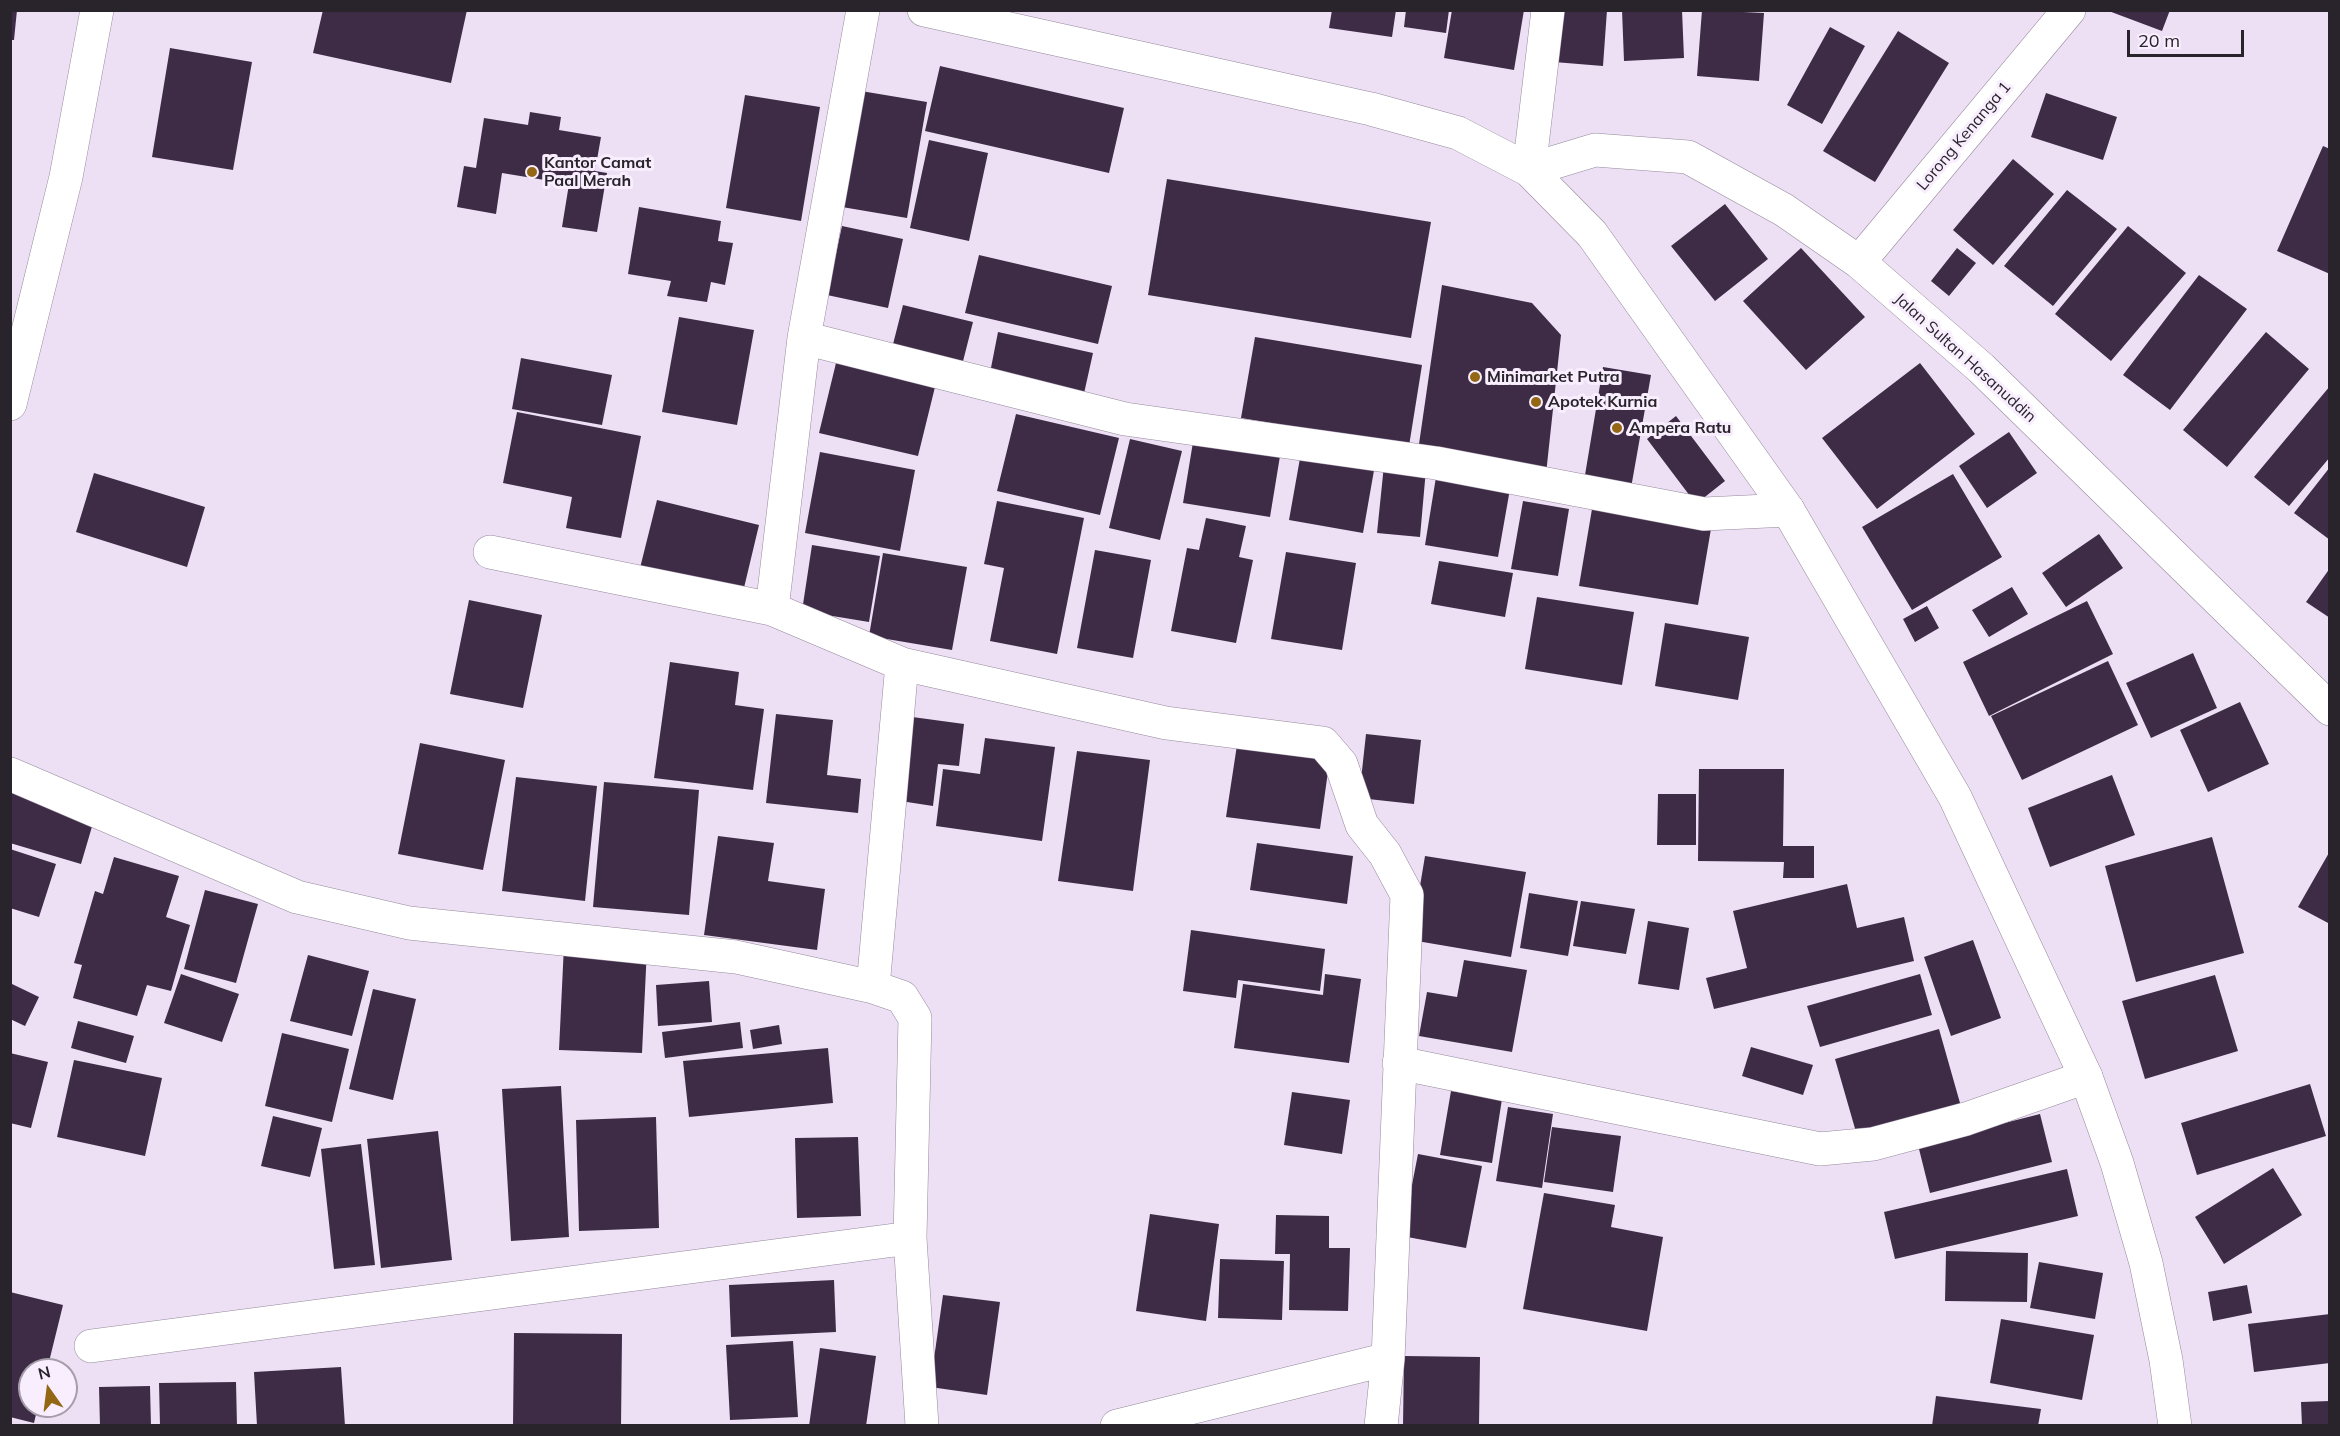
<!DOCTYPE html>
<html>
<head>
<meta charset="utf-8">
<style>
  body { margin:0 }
  #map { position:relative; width:2340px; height:1436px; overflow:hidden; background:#ede0f4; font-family:Mulish,sans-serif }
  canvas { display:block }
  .frame { position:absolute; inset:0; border:12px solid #29242b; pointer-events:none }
  .north { position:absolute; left:18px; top:1358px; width:60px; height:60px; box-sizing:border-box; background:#f8eefe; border:2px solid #a59daa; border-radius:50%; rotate:346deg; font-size:16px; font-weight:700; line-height:24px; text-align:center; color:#29242b }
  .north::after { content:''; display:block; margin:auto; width:21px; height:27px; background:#946714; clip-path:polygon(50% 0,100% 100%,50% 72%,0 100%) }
  .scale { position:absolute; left:2127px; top:30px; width:117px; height:27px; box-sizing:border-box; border:3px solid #29242b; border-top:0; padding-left:8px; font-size:18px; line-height:21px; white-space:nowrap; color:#29242b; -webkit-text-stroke:4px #f8eefe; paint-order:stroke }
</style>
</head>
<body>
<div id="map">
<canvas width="2340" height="1436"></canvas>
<div class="frame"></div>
<div class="north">N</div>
<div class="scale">20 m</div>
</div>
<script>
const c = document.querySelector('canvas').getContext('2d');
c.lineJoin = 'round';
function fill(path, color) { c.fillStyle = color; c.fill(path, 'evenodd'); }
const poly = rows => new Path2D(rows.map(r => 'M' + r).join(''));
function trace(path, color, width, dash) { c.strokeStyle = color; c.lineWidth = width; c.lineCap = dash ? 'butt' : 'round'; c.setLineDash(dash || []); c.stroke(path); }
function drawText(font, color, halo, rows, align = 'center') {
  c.font = font + ' Mulish,sans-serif'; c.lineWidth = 6; c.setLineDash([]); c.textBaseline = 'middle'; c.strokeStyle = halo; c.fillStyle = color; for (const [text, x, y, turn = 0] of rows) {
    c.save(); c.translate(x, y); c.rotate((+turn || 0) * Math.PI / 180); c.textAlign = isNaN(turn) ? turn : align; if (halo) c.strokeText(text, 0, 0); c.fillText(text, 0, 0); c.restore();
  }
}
fill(poly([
  [10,10,17,10,14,40,10,40],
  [323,10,467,10,451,83,313,53],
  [1332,10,1396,10,1392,37,1329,28],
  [1406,10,1449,10,1446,33,1404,27],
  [1452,10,1524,10,1514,70,1444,58],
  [1558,10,1607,10,1603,66,1554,62],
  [1622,10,1682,10,1684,58,1624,61],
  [1702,10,1764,13,1759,81,1697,76],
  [2106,10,2170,10,2162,31],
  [1830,27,1865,46,1822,124,1787,105],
  [1898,31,1949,63,1875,182,1823,151],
  [170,48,252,62,233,170,152,157],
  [940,66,1124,108,1109,173,925,131],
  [861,91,927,102,907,218,842,207],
  [2046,93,2117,117,2103,160,2031,137],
  [745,95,820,107,801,221,726,208],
  [530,112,561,117,559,130,601,137,595,171,607,173,597,232,562,227,569,184,502,173,496,214,457,207,464,166,476,168,484,118,528,125],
  [929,140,988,153,969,241,910,228],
  [2323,146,2330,149,2330,274,2277,251],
  [2013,159,2054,194,1993,265,1953,230],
  [1167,179,1431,222,1411,338,1148,295],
  [2067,190,2117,229,2053,306,2004,266],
  [1725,204,1768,259,1715,301,1671,246],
  [639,207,721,221,718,241,733,243,725,285,711,282,707,302,667,296,671,281,628,274],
  [842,226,903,239,888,308,827,295],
  [2128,226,2186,273,2111,361,2055,314],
  [1801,248,1865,317,1806,370,1743,301],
  [1957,248,1976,263,1949,296,1931,281],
  [979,255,1112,286,1098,344,965,313],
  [2199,275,2247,309,2170,410,2123,375],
  [1442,285,1532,303,1561,335,1546,474,1418,451],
  [903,305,973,322,960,373,890,356],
  [679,317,754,330,737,425,662,412],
  [998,332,1093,353,1083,398,989,378],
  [2266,332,2309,369,2227,467,2183,430],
  [1255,337,1422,365,1409,446,1241,418],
  [521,358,612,375,602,425,512,409],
  [836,363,935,387,918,456,819,433],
  [1920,363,1975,434,1877,509,1822,438],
  [1603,367,1651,375,1631,488,1584,481],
  [2330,386,2330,457,2289,506,2254,477],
  [517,412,641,436,621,538,566,528,572,497,503,483],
  [1016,414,1119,438,1100,515,997,491],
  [1676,416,1725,481,1696,504,1647,439],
  [2009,432,2037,473,1987,508,1959,466],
  [1194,436,1281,450,1270,517,1183,503],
  [1130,439,1182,451,1160,540,1109,528],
  [1302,447,1376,459,1363,533,1289,520],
  [820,452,915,470,900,551,805,533],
  [1384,465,1426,469,1420,537,1377,533],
  [2330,467,2330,540,2294,513],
  [94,473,205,507,187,567,76,532],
  [1953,474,2002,557,1912,610,1862,527],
  [1436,477,1510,489,1498,557,1425,545],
  [657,500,759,525,743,592,640,568],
  [997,501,1084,518,1057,654,990,641,1004,568,984,564],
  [1523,501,1569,509,1558,576,1511,569],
  [1593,503,1712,523,1698,605,1579,586],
  [1206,518,1246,526,1239,557,1253,560,1236,643,1171,631,1187,548,1199,550],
  [2099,534,2123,568,2066,607,2042,573],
  [812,545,880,556,869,622,802,611],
  [1095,550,1151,560,1133,658,1077,648],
  [1286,552,1356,563,1342,650,1271,639],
  [883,553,967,567,952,650,869,636],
  [1439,561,1513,573,1505,617,1431,604],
  [2330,568,2330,618,2306,602],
  [2012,587,2028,614,1989,637,1972,610],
  [1537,597,1634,612,1622,685,1525,669],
  [469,600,542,615,523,708,450,694],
  [2087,601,2113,654,1989,716,1963,662],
  [1927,606,1939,628,1915,642,1903,619],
  [1665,623,1749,637,1738,700,1655,686],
  [2193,653,2217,708,2151,738,2126,683],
  [2108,661,2138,725,2022,780,1991,716],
  [670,662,739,672,735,705,764,709,753,790,654,778],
  [2240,702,2269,764,2208,792,2180,730],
  [776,714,833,720,827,775,861,779,858,813,766,803],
  [905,716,964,724,959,766,938,764,933,806,894,800],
  [1366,734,1421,740,1414,804,1359,798],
  [985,738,1055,747,1042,841,936,826,943,769,980,774],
  [420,743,505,760,483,870,398,854],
  [1237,745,1330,757,1320,829,1226,817],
  [1077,751,1150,760,1133,891,1058,881],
  [1699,769,1784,769,1783,846,1814,846,1814,878,1783,878,1784,862,1698,861],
  [2112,775,2135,835,2050,867,2028,808],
  [516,777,597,786,585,901,502,891],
  [604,782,699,790,689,915,593,907],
  [10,787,96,813,81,864,10,843],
  [1658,794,1696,794,1696,845,1657,845],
  [718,836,774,843,768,881,825,889,817,950,704,935],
  [2212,837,2244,953,2136,982,2105,866],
  [1257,843,1353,856,1347,904,1250,890],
  [10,849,56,864,39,917,10,908],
  [2330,851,2330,924,2298,907],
  [1425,856,1526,872,1511,957,1411,940],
  [114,857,179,876,166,917,190,925,171,991,147,985,137,1016,73,998,82,965,74,963,95,891,103,894],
  [1847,884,1857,928,1904,917,1914,961,1714,1009,1706,978,1747,968,1733,911],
  [205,890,258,904,236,983,184,969],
  [1529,893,1578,901,1568,956,1520,948],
  [1581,901,1635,909,1626,954,1573,946],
  [1648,921,1689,928,1679,990,1638,984],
  [1191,930,1325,949,1320,991,1238,980,1236,998,1183,991],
  [1973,940,2001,1018,1951,1036,1924,957],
  [564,945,647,948,642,1053,559,1050],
  [308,955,369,971,352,1036,290,1021],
  [1464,960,1527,970,1512,1052,1419,1036,1427,992,1457,997],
  [181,974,239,994,222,1042,164,1023],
  [1325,974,1361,979,1349,1063,1234,1048,1243,984,1323,995],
  [1920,974,1932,1015,1820,1047,1807,1006],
  [2215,975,2238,1051,2145,1079,2122,1001],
  [709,981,712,1022,658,1026,656,985],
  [10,983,39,997,25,1026,10,1019],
  [373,989,416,999,393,1100,349,1089],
  [78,1021,134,1036,126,1063,71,1048],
  [740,1022,743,1048,665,1058,662,1032],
  [779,1025,782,1044,753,1049,750,1030],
  [1939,1029,1962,1110,1858,1139,1835,1059],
  [282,1033,349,1049,332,1122,265,1106],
  [1751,1047,1813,1065,1803,1095,1742,1076],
  [828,1048,833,1103,689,1117,683,1061],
  [10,1053,48,1062,31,1128,10,1123],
  [74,1060,162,1078,145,1156,57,1137],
  [2310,1084,2326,1136,2197,1175,2181,1123],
  [561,1086,569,1237,511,1241,502,1089],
  [1451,1091,1502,1099,1492,1163,1440,1155],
  [1292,1092,1350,1100,1342,1154,1284,1145],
  [1508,1107,1553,1114,1542,1188,1496,1181],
  [2040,1114,2052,1162,1930,1193,1918,1145],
  [273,1116,322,1128,310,1177,261,1166],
  [656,1117,659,1228,579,1231,576,1120],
  [1552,1127,1621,1136,1613,1192,1544,1182],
  [438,1131,452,1260,381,1268,367,1139],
  [858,1137,861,1216,797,1218,795,1138],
  [361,1144,375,1265,334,1269,321,1149],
  [1418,1154,1482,1166,1466,1248,1402,1236],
  [2273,1168,2302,1215,2224,1264,2195,1217],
  [2067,1169,2078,1216,1895,1259,1884,1212],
  [1544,1193,1615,1205,1611,1227,1663,1237,1647,1331,1523,1309],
  [1150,1214,1219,1224,1206,1321,1136,1311],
  [1276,1215,1329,1216,1329,1248,1350,1248,1348,1311,1289,1310,1290,1254,1275,1254],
  [1946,1251,2028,1253,2027,1302,1945,1301],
  [1220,1259,1284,1261,1282,1320,1218,1318],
  [2039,1262,2103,1273,2095,1319,2030,1308],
  [834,1280,836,1332,731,1337,729,1285],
  [2247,1285,2252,1313,2213,1321,2208,1292],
  [10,1292,63,1305,47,1370,30,1370,30,1406,38,1406,34,1423,10,1417],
  [943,1295,1000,1302,987,1395,930,1387],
  [2330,1314,2330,1363,2254,1372,2248,1324],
  [2001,1319,2094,1335,2082,1400,1990,1383],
  [514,1333,622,1334,621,1426,513,1426],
  [793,1341,798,1417,730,1420,726,1345],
  [820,1348,876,1356,866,1426,809,1426],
  [1404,1356,1480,1357,1479,1426,1403,1426],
  [341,1367,345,1426,257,1426,254,1372],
  [236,1382,237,1426,160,1426,159,1383],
  [150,1386,151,1426,100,1426,99,1387],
  [1936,1396,2041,1409,2038,1426,1932,1426],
  [2330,1401,2330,1426,2302,1426,2301,1402]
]), '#3e2c47');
const minor = poly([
  [863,10,804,338,772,609,902,664,1166,723,1323,743,1341,764,1362,825,1385,854,1407,895,1388,1359,1117,1426],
  [1548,10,1529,170,1595,150,1688,157,1784,210,1859,262,1981,368,2330,709],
  [1859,262,2069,10],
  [804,338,1125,419,1436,463,1704,514,1788,510],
  [10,404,66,177,97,10],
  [490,552,772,609],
  [10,774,297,897,409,923,736,957,873,987,902,997,915,1018,910,1238,922,1426],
  [873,987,902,664],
  [1399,1063,1820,1149,1873,1144,1966,1119,2086,1077],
  [91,1346,910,1238],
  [1381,1426,1388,1359]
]);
const highway = poly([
  [924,10,1371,109,1458,133,1529,170,1592,234,1788,510,1955,797,2086,1077,2117,1163,2146,1263,2166,1360,2175,1426]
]);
trace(minor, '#95899c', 34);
trace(highway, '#95899c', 34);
trace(minor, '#fff', 33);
trace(highway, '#fff', 33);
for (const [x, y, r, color] of [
  [532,172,6,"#946714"],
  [1475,377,6,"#946714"],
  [1536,402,6,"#946714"],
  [1617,428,6,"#946714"]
]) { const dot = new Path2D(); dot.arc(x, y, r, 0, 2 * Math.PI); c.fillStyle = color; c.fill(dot); trace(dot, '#f8eefe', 2); }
drawText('16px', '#29242b', '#f8eefe', [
  ["Lorong Kenanga 1",1964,136,-50],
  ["Jalan Sultan Hasanuddin",1965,358,42]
]);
drawText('bold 16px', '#29242b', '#f8eefe', [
  ["Kantor Camat",544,163],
  ["Paal Merah",544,181],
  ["Minimarket Putra",1487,377],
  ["Apotek Kurnia",1548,402],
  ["Ampera Ratu",1629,428]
], 'left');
</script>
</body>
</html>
